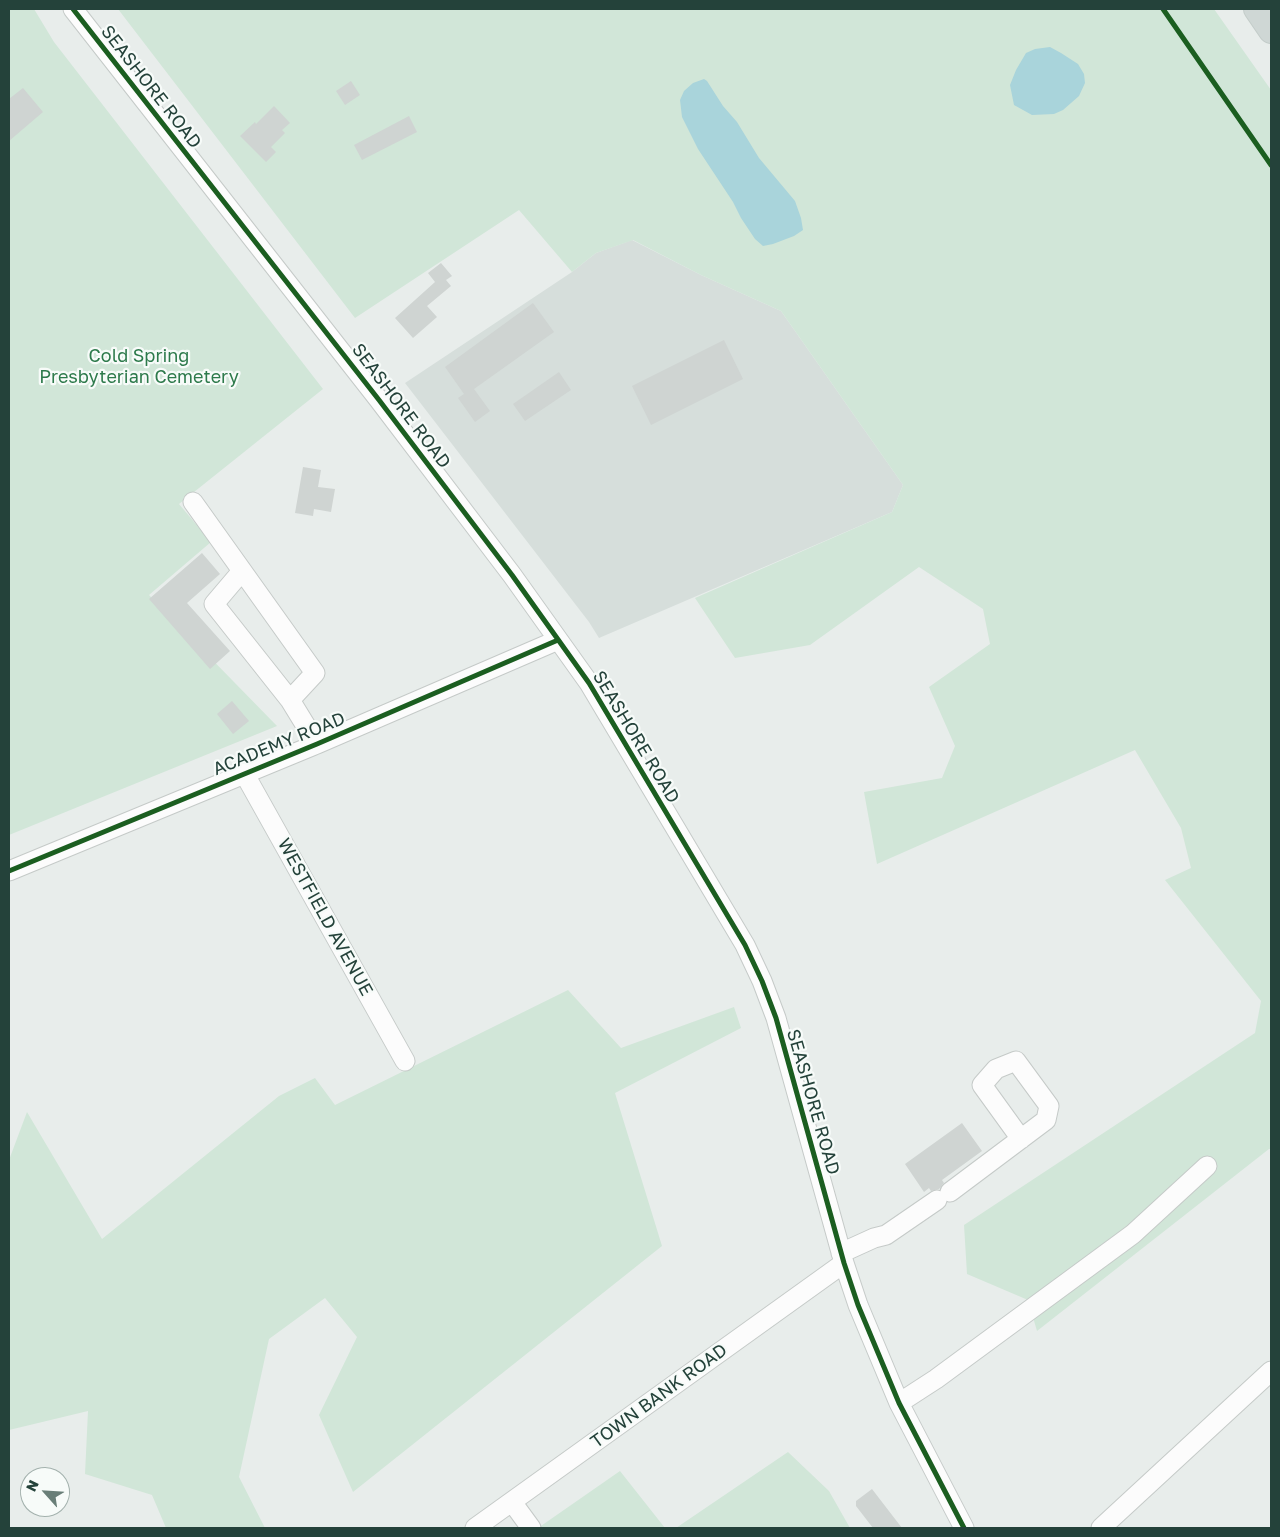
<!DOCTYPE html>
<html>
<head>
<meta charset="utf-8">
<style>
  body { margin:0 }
  #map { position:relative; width:1280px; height:1537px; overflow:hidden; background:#e8edeb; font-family:"Golos Text",sans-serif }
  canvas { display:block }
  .frame { position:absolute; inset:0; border:10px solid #24423a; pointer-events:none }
  .north { position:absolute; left:20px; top:1467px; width:50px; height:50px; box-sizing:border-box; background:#f7fbf9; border:1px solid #a3b1ad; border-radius:50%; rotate:296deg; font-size:14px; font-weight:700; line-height:20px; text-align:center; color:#24423a }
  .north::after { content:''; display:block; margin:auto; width:18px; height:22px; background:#697e78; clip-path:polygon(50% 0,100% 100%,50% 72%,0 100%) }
</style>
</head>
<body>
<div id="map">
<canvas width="1280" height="1537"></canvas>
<div class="frame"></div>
<div class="north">N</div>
</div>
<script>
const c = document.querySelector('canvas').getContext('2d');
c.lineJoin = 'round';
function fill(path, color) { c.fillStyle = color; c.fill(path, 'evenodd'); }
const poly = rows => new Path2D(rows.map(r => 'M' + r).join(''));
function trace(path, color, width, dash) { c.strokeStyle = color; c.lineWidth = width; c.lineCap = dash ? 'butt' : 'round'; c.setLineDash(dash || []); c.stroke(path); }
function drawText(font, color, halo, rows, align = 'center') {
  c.font = font + ' "Golos Text",sans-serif'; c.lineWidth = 4.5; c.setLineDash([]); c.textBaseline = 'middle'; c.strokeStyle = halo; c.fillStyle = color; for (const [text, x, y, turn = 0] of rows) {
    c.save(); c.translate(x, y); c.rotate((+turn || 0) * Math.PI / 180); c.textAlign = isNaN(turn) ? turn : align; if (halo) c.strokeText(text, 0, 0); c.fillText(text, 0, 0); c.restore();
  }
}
fill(poly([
  [632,240,701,275,781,311,903,485,892,512,599,638,589,622,405,383,572,272,596,253]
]), '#d6dedb');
fill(poly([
  [9,9,34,9,54,42,323,389,179,504,211,542,149,595,277,726,9,835],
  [118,9,1214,9,1271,90,1271,1149,1269,1149,1037,1331,1028,1300,967,1274,964,1225,1255,1033,1261,1001,1165,880,1191,868,1181,828,1135,750,877,864,864,792,942,778,955,746,929,687,990,644,983,609,919,567,810,645,735,658,695,598,892,512,903,485,781,311,701,275,633,240,596,253,572,272,519,210,355,318],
  [568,990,621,1048,734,1007,741,1028,615,1093,662,1246,353,1492,319,1415,357,1337,325,1298,269,1339,239,1477,265,1528,166,1528,152,1495,85,1474,88,1411,9,1430,9,1160,27,1112,102,1239,279,1096,315,1078,335,1105],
  [788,1452,829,1491,850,1528,676,1528],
  [620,1471,665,1528,538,1528]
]), '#d1e6d8');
fill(poly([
  [1050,47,1061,53,1078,64,1084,74,1085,83,1079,96,1063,110,1054,114,1032,115,1014,105,1010,85,1016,70,1026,53,1035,49],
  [704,79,707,81,723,106,737,122,759,158,795,201,801,218,803,230,794,236,773,244,763,246,755,239,741,218,733,202,698,149,682,117,680,100,684,91,693,83]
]), '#a9d4db');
fill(poly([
  [351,81,360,95,345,105,336,91],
  [23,88,43,112,9,141,9,99],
  [274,106,290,123,282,130,285,133,271,147,276,152,266,162,240,136,255,122,256,124],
  [409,116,417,132,362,160,354,145],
  [441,263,452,276,446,280,451,286,427,306,437,317,413,338,395,318,435,282,428,273],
  [533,303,554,332,474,389,490,411,475,422,458,398,464,394,445,367],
  [724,340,743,379,651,425,632,386],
  [559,372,571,390,525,421,513,404],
  [303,467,321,470,318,487,335,489,331,512,314,509,313,516,295,513],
  [202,553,220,574,187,603,230,651,210,669,149,599],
  [232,701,249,721,233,734,217,714],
  [962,1123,982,1151,942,1180,944,1183,939,1189,931,1191,929,1188,924,1192,905,1164],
  [872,1489,902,1528,873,1528,856,1506,856,1501]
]), '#cfd4d2');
const minor = poly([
  [73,9,379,400,512,575,589,683,745,945,762,981,776,1018,844,1263,858,1305,899,1403,964,1528],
  [193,502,315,673,290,700],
  [242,571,214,604,290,700,317,744],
  [244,773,405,1061],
  [9,871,317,744,558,640],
  [950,1192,1046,1120,1049,1106,1016,1061,996,1069,982,1085,1021,1139],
  [841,1253,874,1238,886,1235,937,1200],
  [899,1403,936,1379,1133,1234,1207,1166],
  [512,1502,531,1528],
  [475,1528,844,1263],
  [1101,1528,1271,1371]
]);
const major = poly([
  [1256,9,1271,31]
]);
trace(minor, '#c5cac8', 21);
trace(major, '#c3ccc9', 26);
trace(minor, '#fcfcfc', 19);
trace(major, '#cfd7d5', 24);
trace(poly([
  [73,9,379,400,512,575,589,683,745,945,762,981,776,1018,844,1263,858,1305,899,1403,964,1528],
  [1163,9,1271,165],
  [9,871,317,744,558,640]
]), '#1b5e20', 5);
drawText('18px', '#24423a', '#f7fbf9', [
  ["SEASHORE ROAD",151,87,52],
  ["SEASHORE ROAD",401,406,53],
  ["SEASHORE ROAD",636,737,59],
  ["ACADEMY ROAD",279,744,-22],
  ["WESTFIELD AVENUE",325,917,61],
  ["SEASHORE ROAD",813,1102,74],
  ["TOWN BANK ROAD",659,1396,-36]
]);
drawText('18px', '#2d7a4b', '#f7fbf9', [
  ["Cold Spring",139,356],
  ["Presbyterian Cemetery",139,377]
]);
</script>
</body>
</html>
